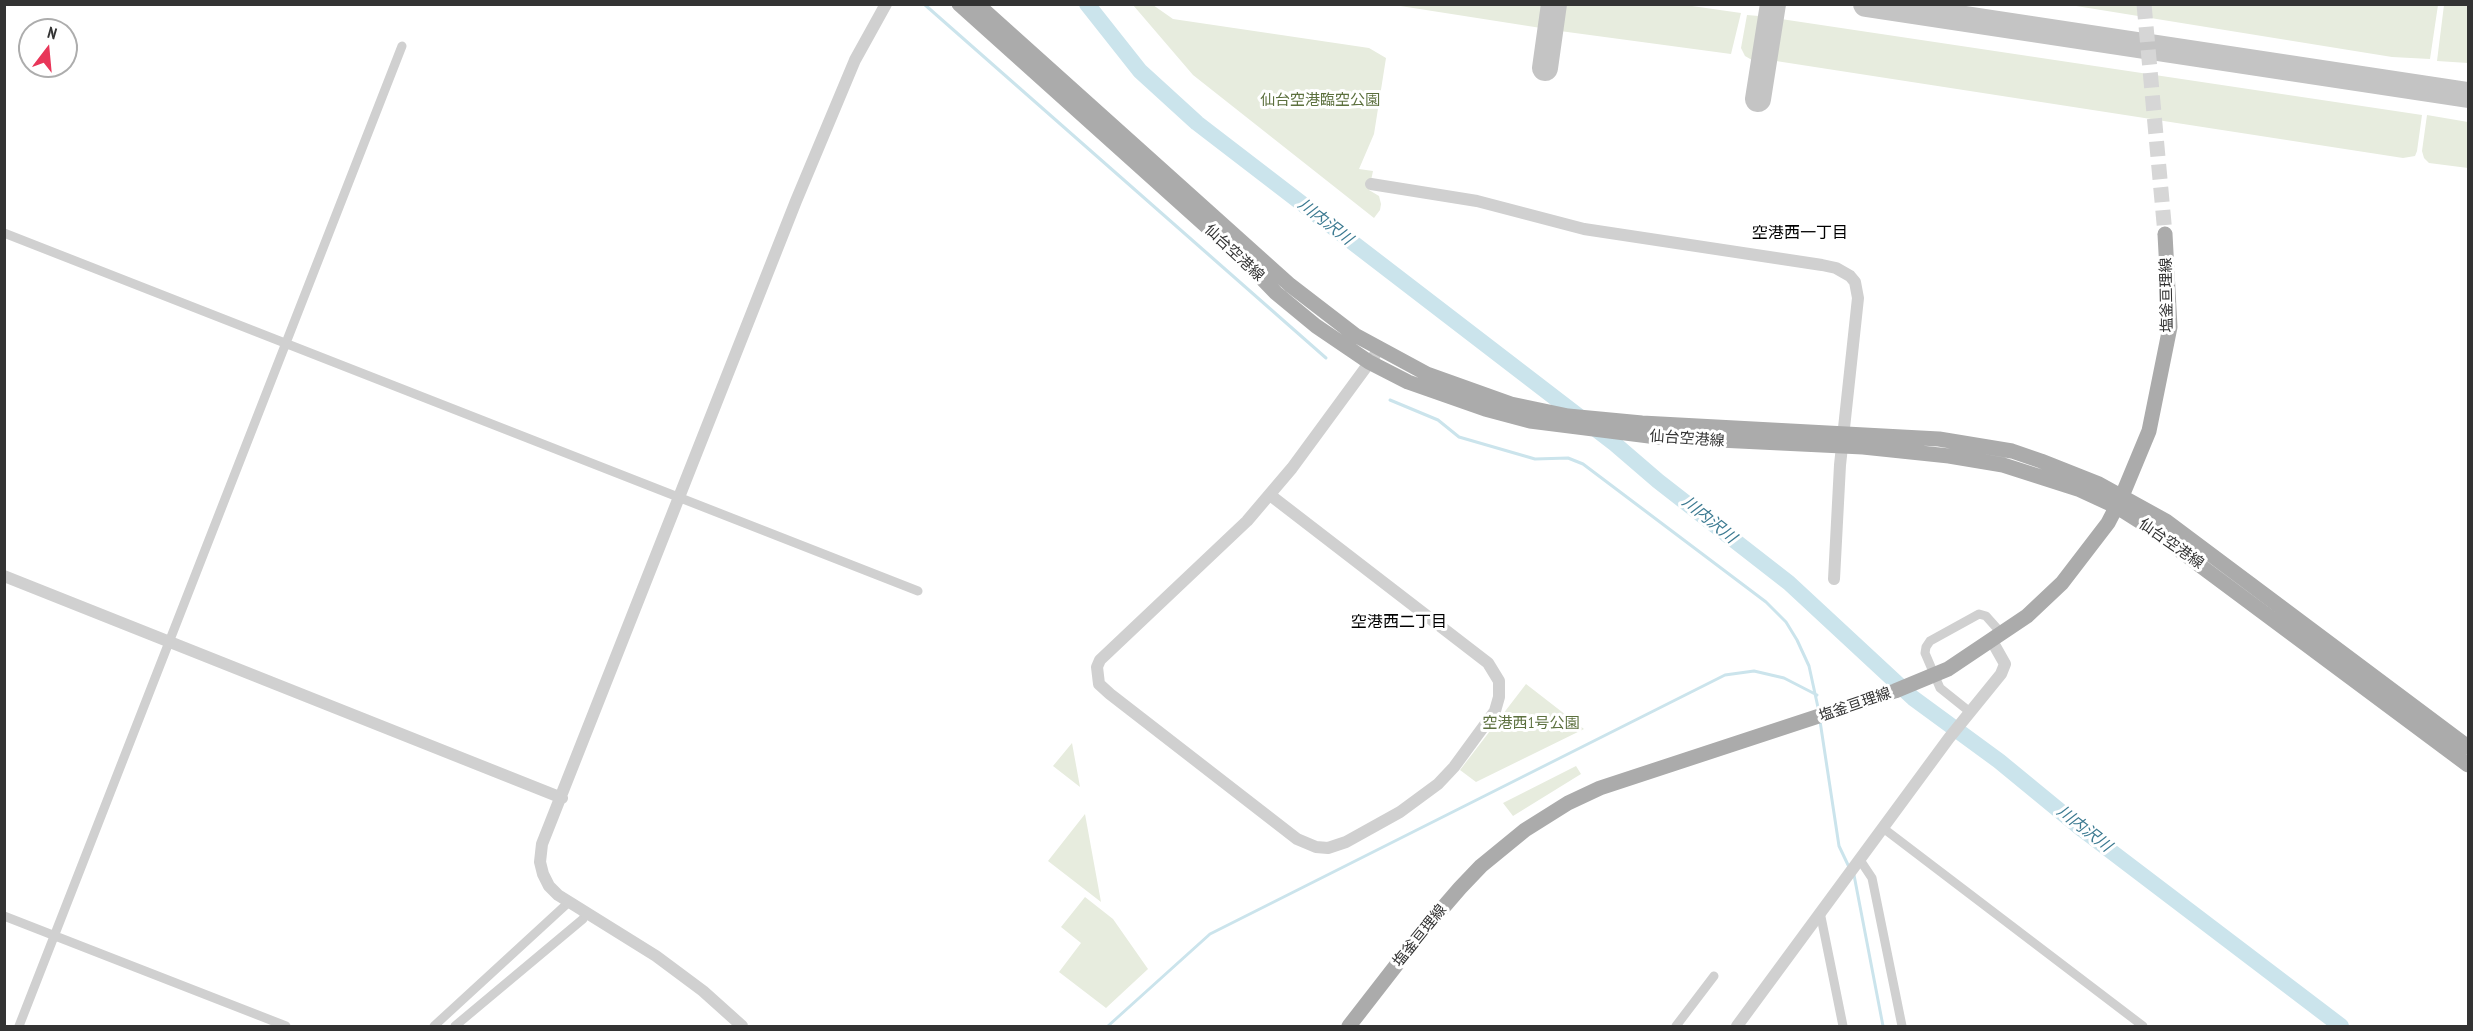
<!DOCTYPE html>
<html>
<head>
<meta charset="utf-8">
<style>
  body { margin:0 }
  #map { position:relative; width:2473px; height:1031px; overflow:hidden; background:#fff; font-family:"PT Sans Narrow",sans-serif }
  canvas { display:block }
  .frame { position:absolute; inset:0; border:6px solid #333; pointer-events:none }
  .north { position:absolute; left:18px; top:18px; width:60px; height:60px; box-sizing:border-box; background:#fff; border:2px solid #adadad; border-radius:50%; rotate:16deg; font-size:16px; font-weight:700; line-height:24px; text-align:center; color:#333 }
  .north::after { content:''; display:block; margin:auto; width:21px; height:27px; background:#e83659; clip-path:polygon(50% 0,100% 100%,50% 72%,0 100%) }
</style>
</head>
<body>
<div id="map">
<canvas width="2473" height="1031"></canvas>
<div class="frame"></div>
<div class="north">N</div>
</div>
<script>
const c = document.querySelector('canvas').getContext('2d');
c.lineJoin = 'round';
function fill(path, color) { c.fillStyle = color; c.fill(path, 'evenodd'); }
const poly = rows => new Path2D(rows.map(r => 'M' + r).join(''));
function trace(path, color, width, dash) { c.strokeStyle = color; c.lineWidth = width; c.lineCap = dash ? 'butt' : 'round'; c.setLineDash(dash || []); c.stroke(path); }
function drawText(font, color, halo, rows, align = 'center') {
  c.font = font + ' "PT Sans Narrow","Noto Sans JP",sans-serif'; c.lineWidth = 6; c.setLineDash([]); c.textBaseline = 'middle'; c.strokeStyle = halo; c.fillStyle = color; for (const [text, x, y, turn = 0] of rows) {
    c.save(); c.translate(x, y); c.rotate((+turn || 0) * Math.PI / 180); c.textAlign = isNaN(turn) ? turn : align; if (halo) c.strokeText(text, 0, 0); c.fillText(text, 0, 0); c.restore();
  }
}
fill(poly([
  [1133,5,1153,5,1173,19,1369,48,1386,58,1374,134,1359,169,1373,171,1369,190,1379,196,1381,204,1380,210,1374,218,1193,75],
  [1394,5,1545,5,1541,28],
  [1685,5,1741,13,1731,54,1560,31,1564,5],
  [2070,5,2438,5,2430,59,2392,57],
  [2444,5,2468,5,2468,63,2437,61],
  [1747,15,1759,16,1752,60,1745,56,1741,48],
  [1781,19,2422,115,2417,151,2415,156,2403,158,1776,61],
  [2427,115,2468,122,2468,168,2429,163,2424,158,2422,151],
  [1526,684,1584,729,1476,782,1460,770],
  [1072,743,1080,787,1053,766],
  [1576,766,1581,774,1513,816,1503,803],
  [1085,814,1101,902,1048,861],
  [1085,897,1113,919,1148,969,1106,1008,1059,972,1081,943,1061,927]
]), '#e7ecde');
trace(poly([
  [924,4,1326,358],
  [1390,400,1438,420,1459,437,1535,459,1568,458,1583,464,1766,602,1786,622,1797,640,1809,666,1819,712],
  [1820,721,1839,846,1849,867],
  [1854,875,1883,1026],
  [1108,1026,1210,934,1725,675,1754,671,1784,678,1817,695]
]), '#cbe4ec', 3);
trace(poly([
  [1087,4,1140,71,1197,123,1615,444,1658,481,1789,583,1913,698,1999,761,2083,830,2341,1026]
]), '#cbe4ec', 16);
trace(poly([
  [1866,4,2468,95],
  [1545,68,1554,4],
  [1758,99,1773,4]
]), '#c4c4c4', 26);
trace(poly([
  [2144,4,2165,234]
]), '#d6d6d6', 15, [15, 8]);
trace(poly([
  [4,233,918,591],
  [1970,712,1940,688,1925,653,1926,647,1930,641,1979,614,1986,616,2002,634],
  [1883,828,2143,1026],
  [1860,860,1872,878,1902,1026],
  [1820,912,1843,1026],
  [4,916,286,1026],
  [19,1026,402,46],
  [434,1026,569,902],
  [455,1026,583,919,586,912],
  [1676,1026,1714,976]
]), '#d0d0d0', 9);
trace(poly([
  [1371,184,1477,201,1584,229,1822,265,1836,268,1850,276,1855,282,1858,298,1840,465,1834,579],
  [1270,495,1488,663,1499,681,1499,697,1495,711,1454,767,1438,784,1400,812,1346,842,1328,848,1316,847,1297,839,1110,694,1099,684,1097,667,1100,660,1247,521,1292,468,1375,355],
  [4,576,562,798],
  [742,1026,703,991,656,956,558,895,549,886,543,874,540,862,542,844,796,201,855,60,886,4],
  [1737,1026,1949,738,2001,674,2005,664,1992,641]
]), '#d0d0d0', 12);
trace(poly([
  [959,4,1245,261,1276,293,1316,326,1369,362,1408,382,1485,409,1530,421,1657,437,1863,447,1949,456,2003,465,2078,489,2117,507,2147,526,2468,765],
  [977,4,1290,285,1355,335,1427,374,1511,404,1568,416,1642,423,1939,439,2012,451,2041,461,2099,484,2166,521,2468,747],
  [1349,1026,1422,932,1460,888,1481,866,1525,830,1568,803,1600,788,1895,691,1948,669,2027,616,2062,583,2108,523,2122,496,2149,431,2170,327,2165,234]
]), '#ababab', 15);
drawText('15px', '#5c703e', '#fff', [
  ["仙台空港臨空公園",1320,101],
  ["空港西1号公園",1531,724]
]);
drawText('15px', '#333', '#fff', [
  ["仙台空港線",1234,253,43],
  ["塩釜亘理線",2167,295,-91],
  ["仙台空港線",1687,439,4],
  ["仙台空港線",2171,544,35],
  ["塩釜亘理線",1855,705,-19],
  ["塩釜亘理線",1420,936,-51]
]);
drawText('italic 16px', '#3c7a91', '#fff', [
  ["川内沢川",1325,222,38],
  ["川内沢川",1709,520,39],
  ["川内沢川",2084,829,38]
]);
drawText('16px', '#000', '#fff', [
  ["空港西一丁目",1800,233],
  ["空港西二丁目",1399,622]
]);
</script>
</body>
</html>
